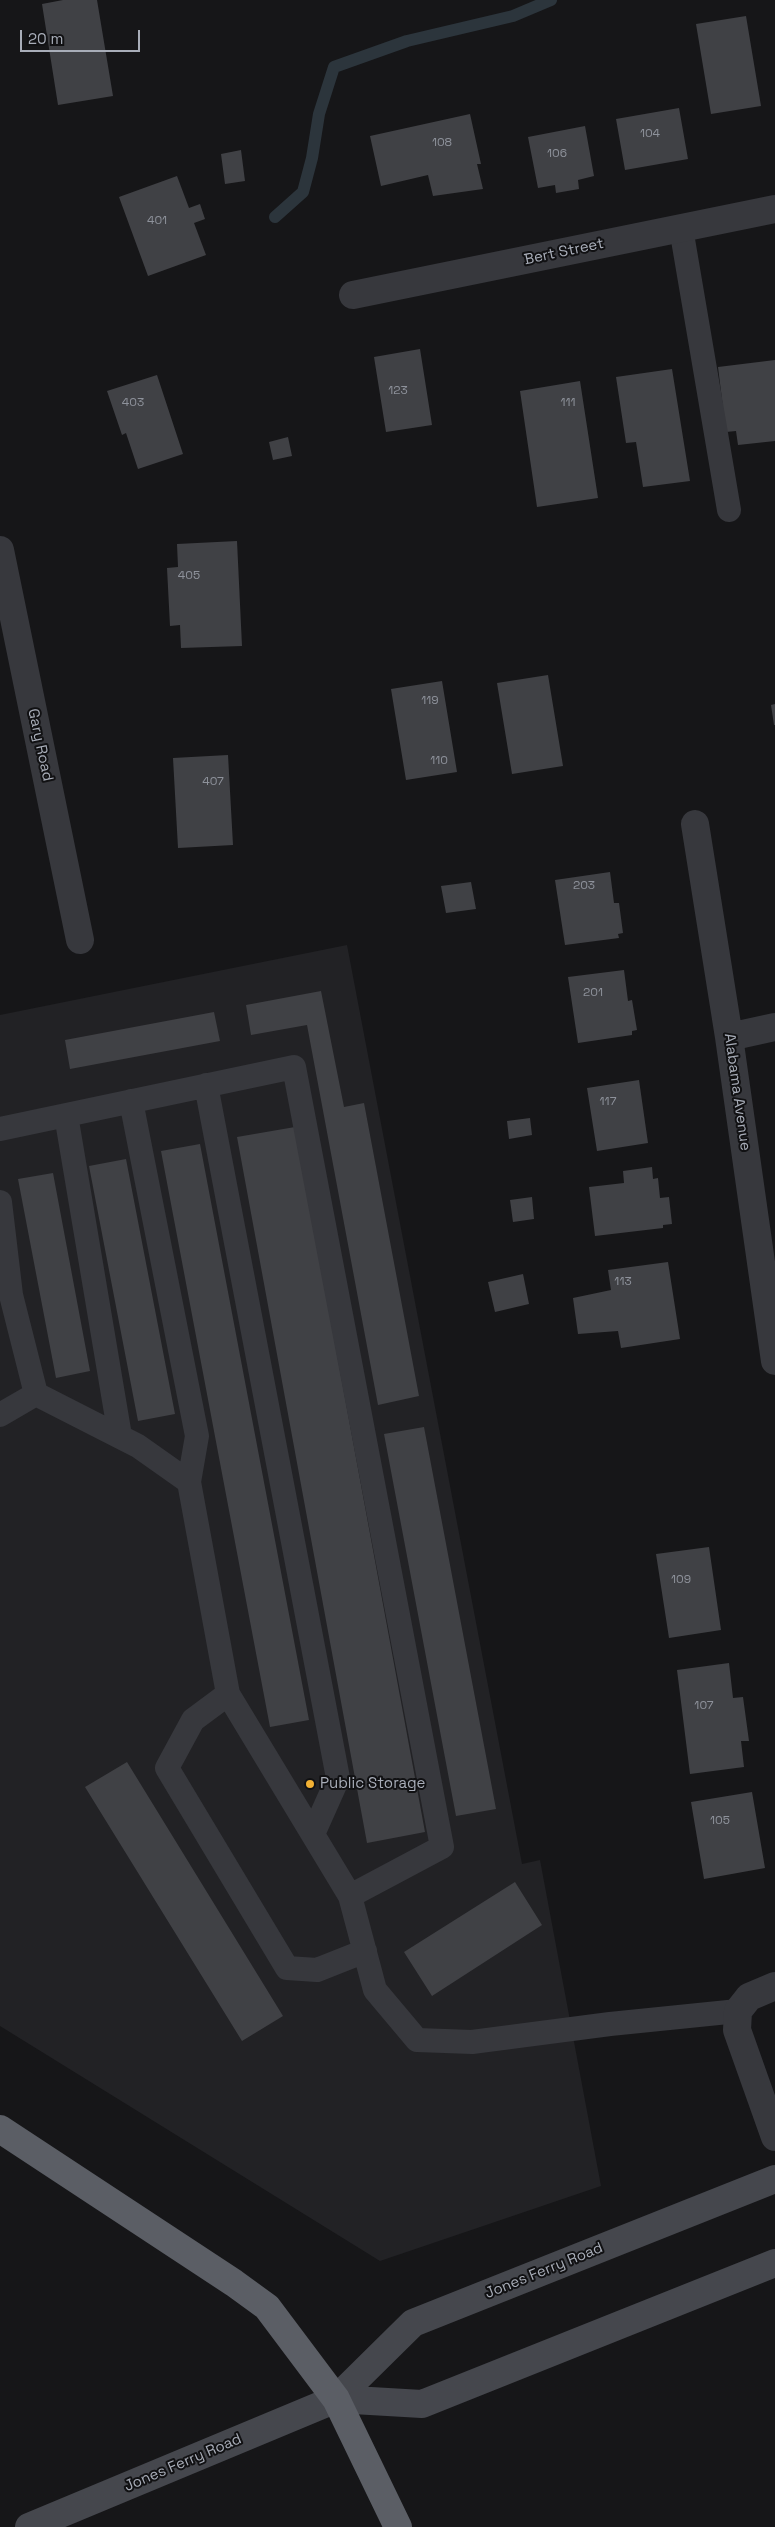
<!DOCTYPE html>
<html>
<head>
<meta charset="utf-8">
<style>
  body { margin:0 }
  #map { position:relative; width:775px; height:2527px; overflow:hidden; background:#161618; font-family:"Space Grotesk",sans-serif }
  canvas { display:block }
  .scale { position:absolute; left:20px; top:30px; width:120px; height:22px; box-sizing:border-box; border:2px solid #a8adb8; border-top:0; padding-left:6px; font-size:15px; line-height:18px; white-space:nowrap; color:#a8adb8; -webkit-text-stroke:4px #111113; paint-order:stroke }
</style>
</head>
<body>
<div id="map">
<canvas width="775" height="2527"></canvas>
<div class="scale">20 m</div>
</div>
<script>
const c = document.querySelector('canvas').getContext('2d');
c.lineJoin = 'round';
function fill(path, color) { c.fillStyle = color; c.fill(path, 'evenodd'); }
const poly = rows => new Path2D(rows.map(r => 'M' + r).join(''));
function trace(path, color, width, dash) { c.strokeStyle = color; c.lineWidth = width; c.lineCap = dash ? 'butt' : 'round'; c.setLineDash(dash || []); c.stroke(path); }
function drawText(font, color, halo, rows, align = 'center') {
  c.font = font + ' "Space Grotesk",sans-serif'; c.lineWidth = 4; c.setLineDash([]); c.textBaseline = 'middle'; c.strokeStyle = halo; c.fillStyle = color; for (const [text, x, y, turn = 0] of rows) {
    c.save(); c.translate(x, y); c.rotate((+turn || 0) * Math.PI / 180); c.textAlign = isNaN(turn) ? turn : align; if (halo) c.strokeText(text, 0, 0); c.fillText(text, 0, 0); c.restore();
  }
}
fill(poly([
  [347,945,522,1864,540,1860,601,2186,380,2261,0,2026,0,1015]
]), '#222225');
trace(poly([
  [275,217,303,192,312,158,319,114,334,67,407,41,513,16,551,0]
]), '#2c353c', 12);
fill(poly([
  [63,0,97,0,113,96,58,105,42,4],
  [746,16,761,106,711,114,696,24],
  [679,108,688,159,625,170,616,119],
  [470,114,481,164,477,164,483,189,433,196,428,175,381,186,370,136],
  [585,126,594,176,578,180,579,189,556,193,555,185,538,188,528,137],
  [241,150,245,181,225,184,221,154],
  [177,176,189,208,200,204,205,219,194,223,206,255,148,276,119,197],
  [420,349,432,425,386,432,374,357],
  [775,360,775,441,738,445,736,431,726,432,718,367],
  [672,369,690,481,643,487,636,442,626,443,616,377],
  [157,375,183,454,138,469,126,433,122,435,107,391],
  [580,381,598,498,537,507,520,391],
  [288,437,292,456,273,460,269,442],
  [237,541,242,646,181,648,180,625,170,626,167,568,178,567,177,544],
  [548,675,563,766,512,774,497,683],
  [442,681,457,772,406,780,391,689],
  [775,704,775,725,774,725,771,705],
  [228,755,233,845,178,848,173,758],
  [610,872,614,903,619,903,623,933,618,934,619,938,565,945,555,880],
  [471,882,476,909,446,913,441,886],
  [624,970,628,1001,632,1000,637,1030,632,1031,632,1035,578,1043,568,977],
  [321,991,344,1107,364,1103,419,1396,378,1405,307,1025,251,1035,246,1005],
  [214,1012,220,1041,70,1069,65,1040],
  [639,1080,648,1143,597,1151,587,1088],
  [530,1118,532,1135,509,1139,507,1121],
  [295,1127,425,1832,367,1843,237,1137],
  [200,1144,309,1720,270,1727,161,1151],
  [126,1159,175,1414,138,1421,89,1166],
  [652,1167,653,1179,658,1178,660,1198,669,1197,672,1224,663,1225,663,1228,595,1236,589,1187,624,1183,623,1171],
  [53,1173,90,1371,56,1378,18,1179],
  [532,1197,534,1219,513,1222,510,1200],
  [668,1262,680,1339,621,1348,618,1331,578,1334,573,1298,611,1290,608,1270],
  [523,1274,529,1304,495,1312,488,1282],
  [424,1427,496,1809,456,1816,384,1434],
  [709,1547,721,1630,669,1638,656,1554],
  [729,1663,733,1698,743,1697,749,1741,741,1741,744,1767,690,1774,677,1670],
  [127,1762,283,2016,242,2041,85,1787],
  [752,1792,765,1868,704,1879,691,1802],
  [515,1882,542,1925,432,1996,404,1952]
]), '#404145');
trace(poly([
  [681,228,729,510],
  [206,1085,338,1778,313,1834],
  [131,1101,197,1436,189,1482],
  [66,1115,120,1436],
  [0,1129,294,1067,442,1847,350,1896],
  [0,1202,11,1295,36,1394,138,1446,189,1482,228,1694,350,1896,375,1990,417,2040,472,2042,610,2024,738,2011],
  [0,1415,36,1394],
  [228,1694,193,1720,167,1768,287,1968,317,1970,365,1951]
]), '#37383d', 24);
trace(poly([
  [353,295,775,209],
  [0,550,80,940],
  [695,824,729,1037,775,1361],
  [729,1037,775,1027],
  [775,1986,749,1997,738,2011,737,2030,775,2137]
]), '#37383d', 28);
trace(poly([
  [336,2399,422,2404,775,2263],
  [29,2527,336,2399,413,2323,775,2179]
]), '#45474d', 28);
trace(poly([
  [0,2129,234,2283,267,2307,336,2399,398,2527]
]), '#5b5e65', 28);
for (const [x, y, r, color] of [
  [310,1784,5,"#f2b134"]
]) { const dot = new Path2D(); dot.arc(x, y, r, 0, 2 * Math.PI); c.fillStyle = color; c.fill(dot); trace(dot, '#111113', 2); }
drawText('12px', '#8e929b', null, [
  ["104",650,134],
  ["108",442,143],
  ["106",557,154],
  ["401",157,221],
  ["123",398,391],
  ["403",133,403],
  ["111",568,403],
  ["405",189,576],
  ["119",430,701],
  ["110",439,761],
  ["407",213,782],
  ["203",584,886],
  ["201",593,993],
  ["117",608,1102],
  ["113",623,1282],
  ["109",681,1580],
  ["107",704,1706],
  ["105",720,1821]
]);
drawText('15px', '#a8adb8', '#111113', [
  ["Bert Street",564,252,-12],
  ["Gary Road",40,745,78],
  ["Alabama Avenue",737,1092,82],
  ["Jones Ferry Road",544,2271,-22],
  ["Jones Ferry Road",183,2463,-23]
]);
drawText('15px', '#a8adb8', '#111113', [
  ["Public Storage",320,1784]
], 'left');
</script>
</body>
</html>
